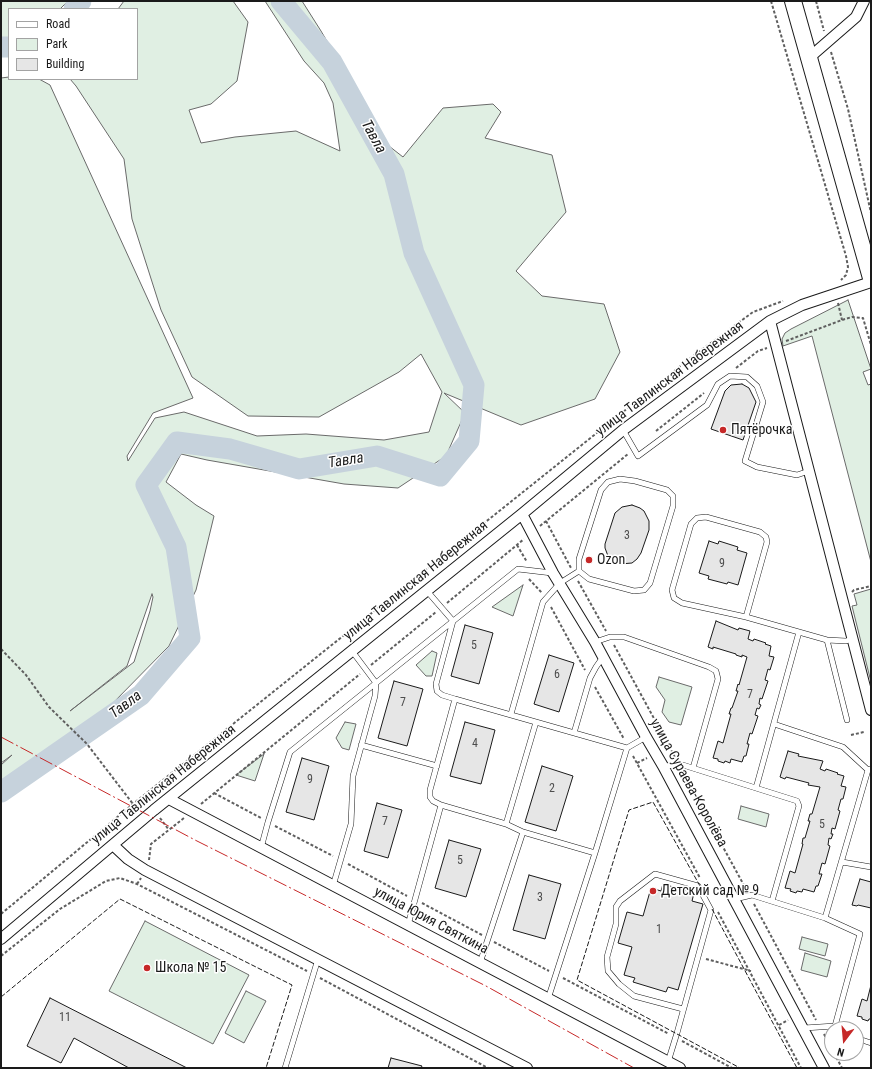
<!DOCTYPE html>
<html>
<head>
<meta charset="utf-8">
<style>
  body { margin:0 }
  #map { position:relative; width:872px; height:1069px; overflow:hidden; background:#fff; font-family:"Roboto Condensed",sans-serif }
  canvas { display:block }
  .frame { position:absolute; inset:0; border:2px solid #1a1a1a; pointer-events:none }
  .legend { position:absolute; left:8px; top:8px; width:130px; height:72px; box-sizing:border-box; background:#fff; border:1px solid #a3a3a3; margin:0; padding:5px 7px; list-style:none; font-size:12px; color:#1a1a1a }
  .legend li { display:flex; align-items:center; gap:8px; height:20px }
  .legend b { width:20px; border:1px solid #a3a3a3 }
  .north { position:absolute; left:824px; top:1021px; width:40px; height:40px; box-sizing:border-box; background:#fff; border:1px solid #a3a3a3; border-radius:50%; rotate:196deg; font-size:11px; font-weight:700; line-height:16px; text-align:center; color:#1a1a1a }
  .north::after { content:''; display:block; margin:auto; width:14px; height:18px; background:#c62828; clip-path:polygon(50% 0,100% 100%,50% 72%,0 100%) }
</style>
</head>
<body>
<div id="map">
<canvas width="872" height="1069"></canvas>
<div class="frame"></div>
<ul class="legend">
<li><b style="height:5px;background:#fff"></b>Road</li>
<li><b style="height:11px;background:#e0efe3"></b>Park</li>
<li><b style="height:11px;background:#e6e6e6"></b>Building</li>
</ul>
<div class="north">N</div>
</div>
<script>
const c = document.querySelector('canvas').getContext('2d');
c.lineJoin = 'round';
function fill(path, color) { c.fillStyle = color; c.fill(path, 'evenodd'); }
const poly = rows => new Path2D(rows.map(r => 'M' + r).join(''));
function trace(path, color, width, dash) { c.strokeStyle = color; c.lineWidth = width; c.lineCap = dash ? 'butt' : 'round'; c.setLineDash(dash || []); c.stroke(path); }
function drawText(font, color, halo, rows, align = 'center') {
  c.font = font + ' "Roboto Condensed",sans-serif'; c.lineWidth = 3; c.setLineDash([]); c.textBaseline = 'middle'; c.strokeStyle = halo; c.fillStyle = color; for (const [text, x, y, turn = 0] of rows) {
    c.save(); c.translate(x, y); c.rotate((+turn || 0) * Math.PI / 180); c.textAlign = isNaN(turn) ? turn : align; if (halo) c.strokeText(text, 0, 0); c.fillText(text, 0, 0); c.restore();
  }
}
const green = poly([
  [1,1,68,1,60,9,9,9,9,39,1,43,1,1],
  [124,1,233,1,248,22,237,81,211,104,189,110,201,143,235,137,296,131,340,151,333,103,324,83,304,61,265,1,302,1,321,31,367,109,357,121,403,157,443,108,493,104,501,112,485,138,552,155,566,212,516,271,542,296,604,304,620,352,595,399,521,425,444,393,465,413,446,456,398,488,344,484,207,460,181,454,166,482,196,505,214,516,196,590,169,646,111,705,15,794,1,802,1,765,12,755,1,763,1,78,9,77,9,79,39,79,50,85,193,398,153,413,127,456,128,461,155,418,184,412,257,436,306,434,384,440,429,432,442,392,421,354,399,372,319,417,248,416,192,377,161,310,132,219,124,159,76,86,70,79,137,79,137,9,118,9,124,1],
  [152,594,153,597,150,611,134,662,70,711,127,666,152,594],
  [848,300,871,369,863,372,868,385,871,384,871,562,812,336,783,346,782,339,785,333,791,329,848,300],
  [523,585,513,616,492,607,523,585],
  [871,589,871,682,852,606,857,605,854,594,871,589],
  [432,651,437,653,432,676,426,676,416,665,432,651],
  [659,677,692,687,681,725,669,722,662,712,665,700,656,687,659,677],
  [345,722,356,724,349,750,342,748,336,738,345,722],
  [264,754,255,781,236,775,264,754],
  [741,806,769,814,766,827,738,819,741,806],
  [145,921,249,975,213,1044,109,991,145,921],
  [802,937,828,944,825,956,799,949,802,937],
  [805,953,831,961,827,977,801,970,805,953],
  [246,991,266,1001,244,1043,225,1033,246,991]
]);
fill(green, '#e0efe3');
trace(green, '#6a6a6a', 1);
trace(poly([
  [74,9,81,1],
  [1,47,9,47],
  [1,792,141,695,190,638,176,547,146,485,177,442,230,449,299,469,377,456,440,476,469,441,474,385,414,253,394,174,332,62,281,1]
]), '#c6d2dc', 21);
const building = poly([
  [742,384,749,388,756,402,743,440,711,429,725,391,731,385,742,384],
  [632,505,640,508,644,511,649,521,649,530,641,553,637,559,632,563,620,564,611,560,608,556,605,548,605,544,615,513,622,507,632,505],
  [709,541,718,544,719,541,738,547,737,550,747,553,738,585,728,582,727,584,708,579,709,576,699,573,709,541],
  [716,621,738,630,739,628,750,631,748,639,753,641,754,639,766,643,765,644,771,646,769,656,774,657,770,670,768,669,765,680,768,681,762,699,760,698,759,704,761,705,759,709,757,708,755,715,758,716,752,734,750,733,747,744,749,744,746,756,744,756,742,762,731,759,730,763,725,761,724,763,718,761,718,759,713,758,718,741,723,743,731,714,729,714,731,708,732,708,738,691,736,691,738,684,739,685,747,657,742,655,742,657,736,655,736,654,713,647,713,649,708,647,716,621],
  [465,625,493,633,479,684,451,676,465,625],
  [549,655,574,663,559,712,534,704,549,655],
  [394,681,423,689,407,746,378,738,394,681],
  [465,722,495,730,481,784,450,776,465,722],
  [788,751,799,754,798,756,823,761,820,769,825,771,826,769,838,773,837,774,844,776,841,786,846,787,843,799,841,799,838,810,840,811,835,829,832,828,831,834,833,834,831,839,829,838,828,845,830,846,825,864,822,863,819,874,822,874,818,886,816,886,814,892,803,889,802,892,797,891,796,893,790,891,791,889,785,888,790,871,795,873,803,844,802,844,803,838,805,838,810,821,808,821,810,814,812,814,820,787,808,785,809,783,786,777,785,779,780,777,788,751],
  [302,758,329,766,314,820,286,812,302,758],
  [542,766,573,776,556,831,525,822,542,766],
  [377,803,402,810,388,858,364,851,377,803],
  [449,840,481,849,466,897,435,888,449,840],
  [529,875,561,884,545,939,513,930,529,875],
  [860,879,871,882,871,908,858,905,857,906,852,905,860,879],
  [663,884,694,893,692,901,703,904,678,990,668,987,666,992,633,982,635,978,624,975,632,947,618,943,627,912,643,916,651,888,661,891,663,884],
  [871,985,871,1019,869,1019,868,1021,862,1019,862,1017,857,1016,862,999,867,1001,871,985],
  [50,998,187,1068,129,1068,74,1038,61,1063,27,1046,50,998],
  [391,1058,422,1066,421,1068,388,1068,391,1058]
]);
fill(building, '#e6e6e6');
trace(building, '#1a1a1a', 1);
const lane = poly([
  [623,430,638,456,707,405,718,384,730,376,747,377,757,386,763,402,745,461,757,467,797,475,809,471],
  [427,591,453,621,436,684,437,691,442,695,455,699],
  [746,617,767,542,766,537,760,532,706,517,697,518,691,524,672,590,674,598,682,603,746,617,827,640,846,641,852,639],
  [827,640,847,720],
  [595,642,610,637,624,637,709,667,716,671,718,679,693,768],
  [511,714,543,602,560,583,579,571,589,579,634,591,644,590,650,583,673,506,673,496,667,490,635,481,620,479,608,482,601,490,579,559,579,571],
  [774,724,843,747,868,770],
  [574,733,590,678,596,667,603,657],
  [361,745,437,766],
  [663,766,683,765,797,801,799,806,772,901],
  [756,788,799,632],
  [441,805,433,801,430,797,430,790,455,699,627,748],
  [506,824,536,722],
  [261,848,268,822,290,752,518,569,552,573],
  [842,862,871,867],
  [333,886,351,824,353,776,370,714,375,696,376,683,352,651],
  [735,899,752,895,825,918,860,934,835,1026,804,1028],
  [825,918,868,770,871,769],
  [408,925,441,805,506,824,523,832,595,853],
  [480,963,523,832],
  [548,999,595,853,627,748,646,737],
  [856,1038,871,1043],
  [668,1062,677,1033,711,910,698,886,655,874,620,901,616,907,616,924,607,957,608,971,619,984,634,996,683,1009],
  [285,1068,318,959]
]);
const street = poly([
  [810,57,856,17,864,1],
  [770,321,871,710],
  [522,514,553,573,595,642,646,737,663,766,824,1068],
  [169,799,680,1068],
  [113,845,128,859,145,870,527,1068],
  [1,939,154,810,522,514,623,430,770,321,802,305,871,282]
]);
const primary = poly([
  [793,1,871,278]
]);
trace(lane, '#1a1a1a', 6);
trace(street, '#1a1a1a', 12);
trace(primary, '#1a1a1a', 18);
trace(poly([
  [771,1,846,256,848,267,846,275,841,280],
  [816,1,824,31],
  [831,52,848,109,871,213],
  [838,303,842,320],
  [786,341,842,320,852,317,863,318,871,345],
  [736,368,758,351,767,348],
  [656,431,704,393],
  [546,521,571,568],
  [540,526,628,454],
  [517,545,527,562],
  [529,579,542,593],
  [578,581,606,631],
  [852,592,854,590,871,586],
  [447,603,524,539],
  [551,607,585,670],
  [614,645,675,757],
  [1,649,26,675,49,707,87,744,133,804],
  [371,665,436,612],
  [595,687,624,739],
  [851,735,864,732],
  [633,756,700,878],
  [637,763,647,758],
  [683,774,746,889],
  [214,793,261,818],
  [201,804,360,674],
  [160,818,169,830],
  [275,826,333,856],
  [149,860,151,844,184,818],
  [348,864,407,896],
  [137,884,141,878],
  [422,903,482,935],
  [754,904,816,1020],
  [718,912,801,1068],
  [1,914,133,804,688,360,753,312,783,301],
  [494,942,549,971],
  [1,956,60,909,106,881,120,878,137,884,307,971],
  [706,959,751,971],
  [320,978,488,1068],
  [563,978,669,1034],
  [779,1025,788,1020],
  [824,1034,832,1050],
  [682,1041,732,1068],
  [834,1053,842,1068]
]), '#5f5f5f', 2, [3, 2]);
trace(lane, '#fff', 5);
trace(street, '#fff', 10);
trace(primary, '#fff', 16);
trace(poly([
  [700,886,653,802,629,810,577,980,740,1068],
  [712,909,797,1068],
  [1,997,120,899,292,985,266,1068]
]), '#1a1a1a', 1, [5, 2]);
trace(poly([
  [1,737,195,840,486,986,634,1068]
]), '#c62828', 1, [14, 3, 2, 3]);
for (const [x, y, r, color] of [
  [723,430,4,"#c62828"],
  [589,560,4,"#c62828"],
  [653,891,4,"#c62828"],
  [147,968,4,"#c62828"]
]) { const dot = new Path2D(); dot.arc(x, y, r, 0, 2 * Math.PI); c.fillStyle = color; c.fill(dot); trace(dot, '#fff', 1.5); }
drawText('12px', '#4d4d4d', null, [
  ["3",627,536],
  ["9",722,564],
  ["5",474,646],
  ["6",557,675],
  ["7",750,695],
  ["7",403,703],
  ["4",475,744],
  ["9",310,780],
  ["2",552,789],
  ["7",385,822],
  ["5",822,825],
  ["5",460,861],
  ["3",540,898],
  ["1",659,930],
  ["11",65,1018]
]);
drawText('14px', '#1a1a1a', '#fff', [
  ["улица Тавлинская Набережная",670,379,-37],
  ["улица Тавлинская Набережная",416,581,-39],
  ["улица Сураева-Королёва",688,783,61],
  ["улица Тавлинская Набережная",164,785,-39],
  ["улица Юрия Святкина",431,921,28]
]);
drawText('14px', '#1a1a1a', '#fff', [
  ["Пятёрочка",731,430],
  ["Ozon",597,560],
  ["Детский сад № 9",661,891],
  ["Школа № 15",155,968]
], 'left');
drawText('italic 15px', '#1a1a1a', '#fff', [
  ["Тавла",373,137,61],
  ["Тавла",346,461,-9],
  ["Тавла",126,705,-37]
]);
</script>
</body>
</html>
